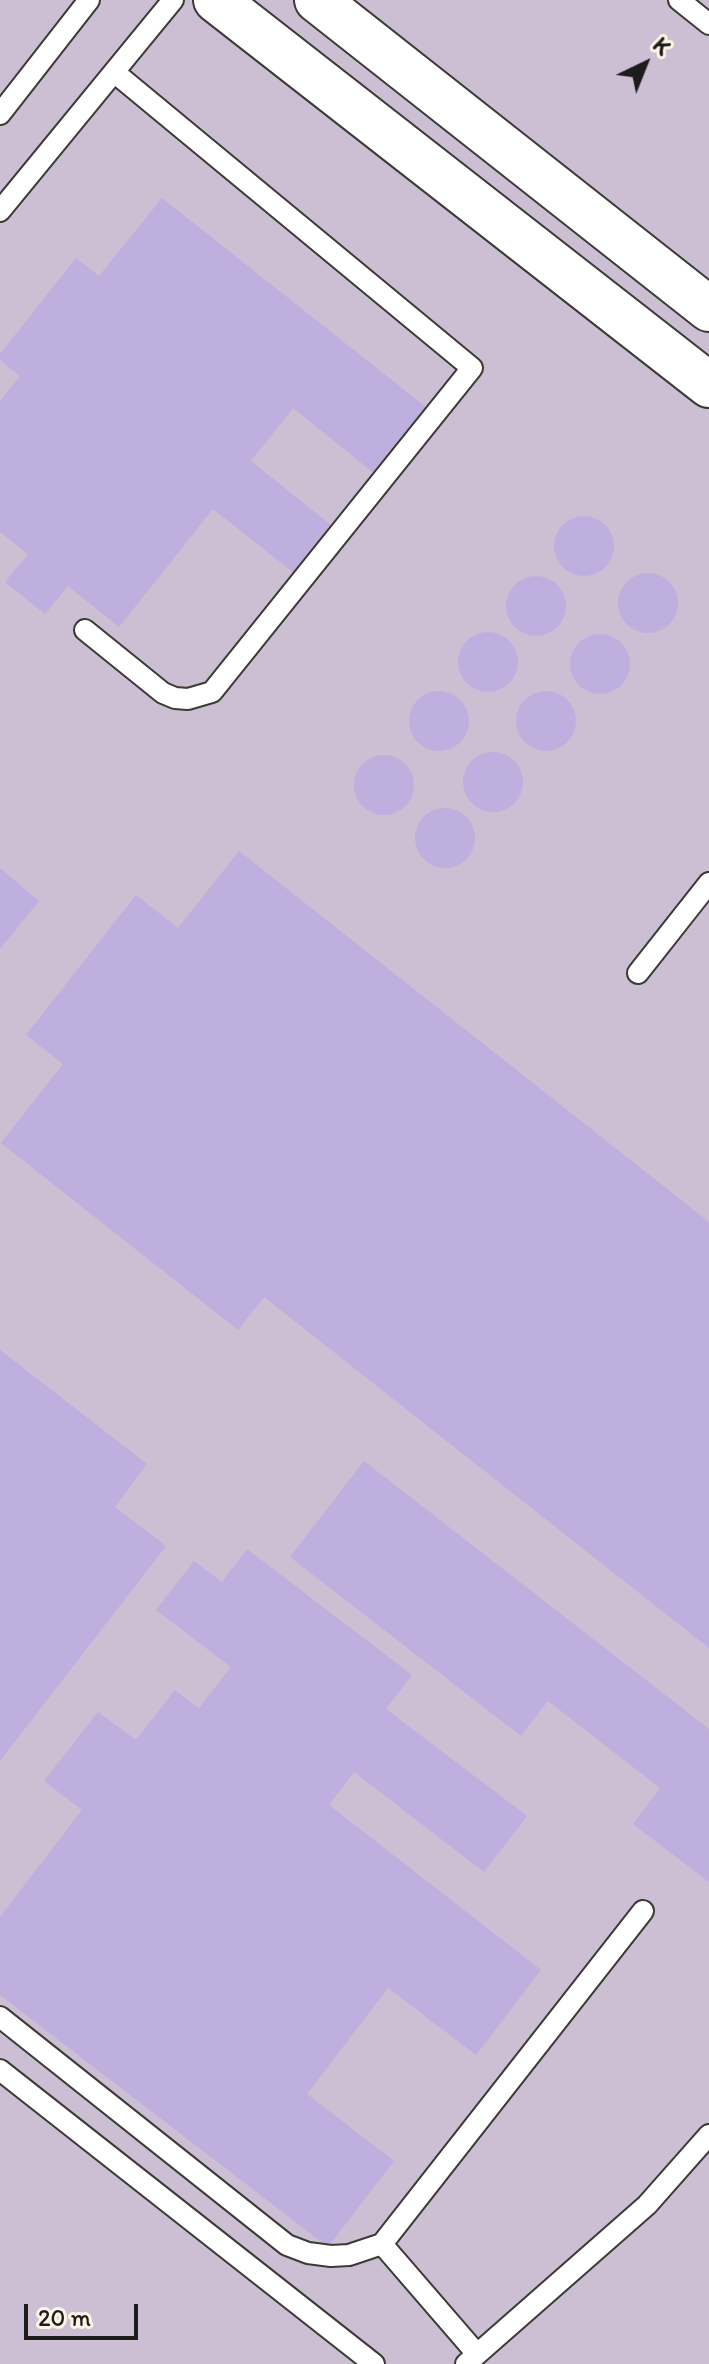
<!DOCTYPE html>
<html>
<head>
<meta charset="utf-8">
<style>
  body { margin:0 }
  #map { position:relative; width:709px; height:2364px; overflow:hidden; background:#f0e2c3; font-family:Itim,sans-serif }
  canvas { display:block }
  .north { position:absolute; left:605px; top:24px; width:80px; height:80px; -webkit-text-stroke:6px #fcf5e5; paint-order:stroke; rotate:43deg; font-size:22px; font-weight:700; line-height:32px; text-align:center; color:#1c1c1c }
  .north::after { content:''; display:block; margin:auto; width:28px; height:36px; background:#1c1c1c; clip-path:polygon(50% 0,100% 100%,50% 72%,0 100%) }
  .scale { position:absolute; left:24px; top:2304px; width:114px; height:36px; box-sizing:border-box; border:4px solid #1c1c1c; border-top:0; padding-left:10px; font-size:24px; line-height:28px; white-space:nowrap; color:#1c1c1c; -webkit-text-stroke:6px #fcf5e5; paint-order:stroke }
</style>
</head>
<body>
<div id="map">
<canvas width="709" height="2364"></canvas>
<div class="north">K</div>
<div class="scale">20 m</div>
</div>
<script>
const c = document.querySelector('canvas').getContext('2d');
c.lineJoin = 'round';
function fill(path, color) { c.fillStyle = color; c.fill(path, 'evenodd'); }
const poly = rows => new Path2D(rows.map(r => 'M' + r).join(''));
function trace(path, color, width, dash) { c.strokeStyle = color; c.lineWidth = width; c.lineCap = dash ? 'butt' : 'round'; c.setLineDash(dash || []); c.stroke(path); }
fill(poly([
  [0,0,709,0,709,2364,0,2364]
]), '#ccbed3');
fill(poly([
  [162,198,427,408,375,474,293,408,251,461,332,526,294,573,213,509,119,627,68,586,45,614,5,582,28,554,0,532,0,401,20,376,0,360,0,354,76,258,99,276],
  '554 546a30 30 0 1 1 60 0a30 30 0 1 1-60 0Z',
  '618 603a30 30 0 1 1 60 0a30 30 0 1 1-60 0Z',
  '506 606a30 30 0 1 1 60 0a30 30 0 1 1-60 0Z',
  '458 662a30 30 0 1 1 60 0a30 30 0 1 1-60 0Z',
  '570 664a30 30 0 1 1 60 0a30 30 0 1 1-60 0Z',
  '409 721a30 30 0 1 1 60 0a30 30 0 1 1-60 0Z',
  '516 721a30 30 0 1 1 60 0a30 30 0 1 1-60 0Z',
  '463 782a30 30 0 1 1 60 0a30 30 0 1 1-60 0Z',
  '354 785a30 30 0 1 1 60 0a30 30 0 1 1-60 0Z',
  '415 838a30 30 0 1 1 60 0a30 30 0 1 1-60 0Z',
  [239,851,709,1222,709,1648,264,1297,238,1330,1,1143,63,1064,26,1035,136,895,178,928],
  [0,868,39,901,0,949],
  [0,1350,147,1464,115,1507,166,1546,0,1761],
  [364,1461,709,1729,709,1882,633,1824,660,1788,548,1701,521,1736,290,1557],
  [247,1549,412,1675,386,1709,527,1816,484,1872,354,1772,329,1805,541,1970,476,2055,388,1988,307,2094,394,2161,328,2247,0,1995,0,1917,82,1810,44,1781,98,1712,136,1740,175,1690,199,1708,231,1667,156,1610,194,1561,222,1582]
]), '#bfafde');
const service = poly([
  [679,0,709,24],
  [0,114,89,0],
  [0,211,173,0],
  [85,630,163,693,175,698,188,699,212,692,472,368,114,72],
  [638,973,709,883],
  [0,2017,287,2245,308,2253,331,2256,349,2255,382,2244,643,1911],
  [0,2070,374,2364],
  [382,2244,477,2354],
  [466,2364,647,2205,709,2135]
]);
const tertiary = poly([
  [216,0,709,385],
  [317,0,709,309]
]);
trace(service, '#3c3a35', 24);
trace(tertiary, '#3c3a35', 48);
trace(service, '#fff', 20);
trace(tertiary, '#fff', 44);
</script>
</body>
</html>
